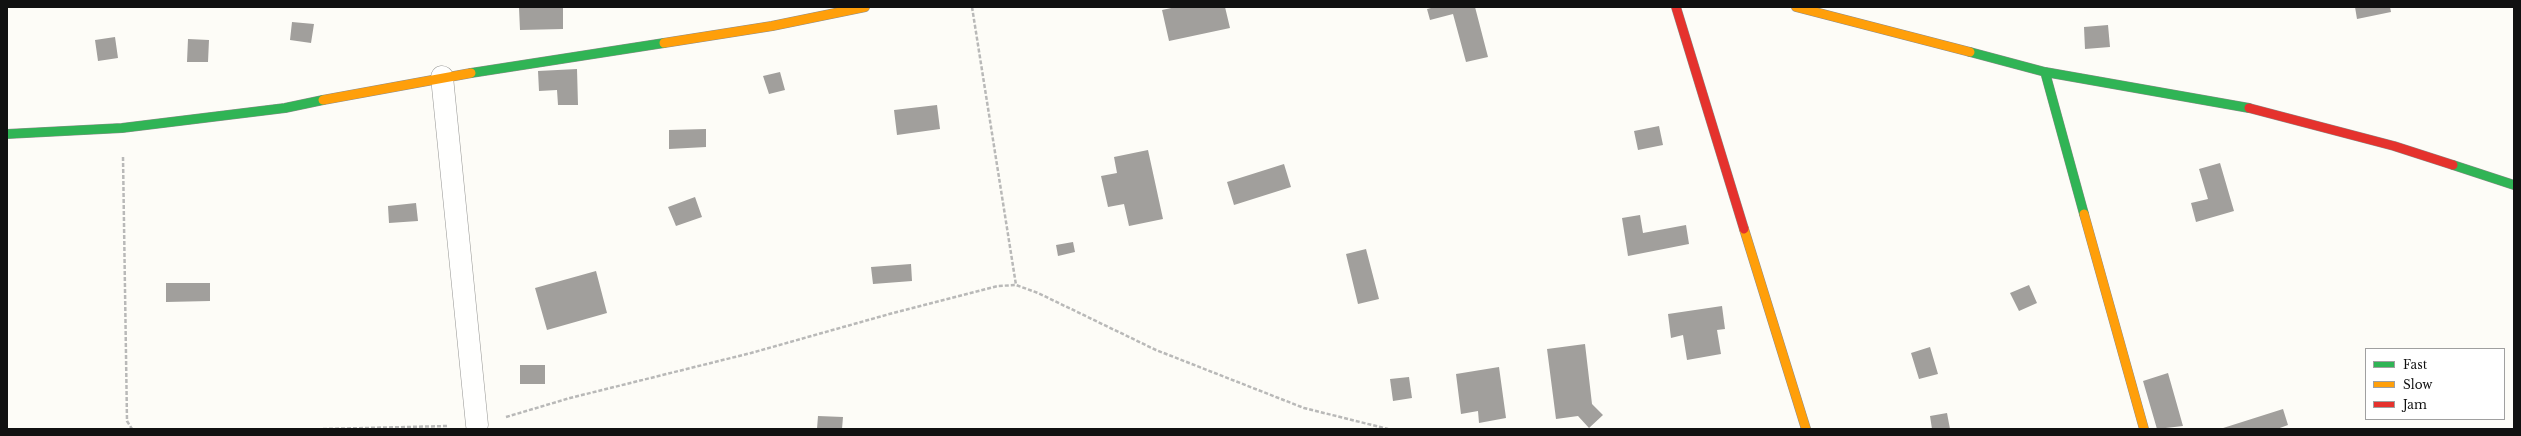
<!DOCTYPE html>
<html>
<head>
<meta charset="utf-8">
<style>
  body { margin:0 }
  #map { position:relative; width:2521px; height:436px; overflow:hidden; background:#fdfcf7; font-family:"Libre Baskerville",serif }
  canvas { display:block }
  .frame { position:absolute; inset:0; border:8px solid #111; pointer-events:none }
  .legend { position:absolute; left:2365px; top:348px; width:140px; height:72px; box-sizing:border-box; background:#fff; border:1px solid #a0a0a0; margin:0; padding:5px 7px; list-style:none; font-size:12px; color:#111 }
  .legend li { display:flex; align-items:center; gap:8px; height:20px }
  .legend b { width:20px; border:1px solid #a0a0a0 }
</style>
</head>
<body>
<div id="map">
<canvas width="2521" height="436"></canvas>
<div class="frame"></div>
<ul class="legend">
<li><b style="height:5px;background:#30b455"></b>Fast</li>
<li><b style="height:5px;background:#ff9f0a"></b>Slow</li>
<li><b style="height:5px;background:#e5322d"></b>Jam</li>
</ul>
</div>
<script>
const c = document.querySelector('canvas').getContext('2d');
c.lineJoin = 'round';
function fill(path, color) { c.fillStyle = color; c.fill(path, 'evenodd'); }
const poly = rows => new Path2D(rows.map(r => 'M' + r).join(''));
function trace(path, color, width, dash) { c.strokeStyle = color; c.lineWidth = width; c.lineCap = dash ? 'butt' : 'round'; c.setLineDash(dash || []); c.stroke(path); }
fill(poly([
  [563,7,563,29,520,30,519,8],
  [1176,7,1225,7,1230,28,1169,41,1162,10],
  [1435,7,1475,7,1488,57,1466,62,1453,14,1430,20,1427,9],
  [2355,7,2390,7,2391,12,2357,19],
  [292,22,314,24,311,43,290,40],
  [2108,25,2110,47,2085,49,2084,27],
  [115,37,118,58,98,61,95,40],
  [188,39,209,40,208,62,187,62],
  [577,69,578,105,558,105,557,90,539,91,538,71],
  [780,72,785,90,769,94,763,76],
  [937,105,940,129,897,135,894,110],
  [1659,126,1663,145,1638,150,1634,131],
  [706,129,706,147,669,149,669,130],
  [1148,150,1163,219,1129,226,1124,204,1108,207,1101,176,1117,173,1114,157],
  [2220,163,2234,211,2196,222,2191,203,2208,199,2199,169],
  [1284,164,1291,187,1234,205,1227,182],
  [695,197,702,217,676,226,668,207],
  [416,203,418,221,389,223,388,206],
  [1640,215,1643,233,1686,225,1689,244,1628,256,1622,218],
  [1073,242,1075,252,1058,256,1056,245],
  [1366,249,1379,299,1358,304,1346,254],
  [911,264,912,281,873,284,871,267],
  [596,271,607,313,547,330,535,288],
  [166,283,210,283,210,301,166,302],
  [2029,285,2037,303,2019,311,2010,293],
  [1722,306,1725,329,1717,330,1721,354,1687,360,1683,335,1671,338,1668,314],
  [1585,344,1592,404,1603,415,1589,428,1578,416,1556,419,1547,349],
  [1930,347,1938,374,1919,379,1911,353],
  [520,365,545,365,545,384,520,384],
  [1499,367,1506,418,1479,423,1478,411,1461,414,1456,374],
  [2168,373,2183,426,2157,429,2143,381],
  [1409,377,1412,398,1393,401,1390,379],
  [2283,409,2288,425,2277,429,2220,429],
  [1947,413,1950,429,1932,429,1930,416],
  [818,416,843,417,842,429,817,429]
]), '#a19f9c');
const street = poly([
  [442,77,477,425]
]);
const fast = poly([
  [1970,52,2045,72,2084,214],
  [2045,72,2249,108],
  [471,73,664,43],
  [7,134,122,128,285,108,323,100],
  [2453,165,2514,185]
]);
const slow = poly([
  [1796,7,1970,52],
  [664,43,772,26,865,7],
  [323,100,471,73],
  [2084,214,2144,429],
  [1744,229,1806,429]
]);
const jam = poly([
  [1676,7,1744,229],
  [2249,108,2394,146,2453,165]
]);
trace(street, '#979795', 23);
trace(fast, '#8e8d8b', 10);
trace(slow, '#8e8d8b', 10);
trace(jam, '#8e8d8b', 10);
trace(poly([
  [972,7,1016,285],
  [123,157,127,421,132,429],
  [506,417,570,398,751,353,893,313,998,286,1016,285,1038,293,1156,350,1304,408,1388,429],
  [323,429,448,426]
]), '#b9b9b8', 2.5, [4, 2]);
trace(street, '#fffffe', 22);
trace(fast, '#30b455', 9);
trace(slow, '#ff9f0a', 9);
trace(jam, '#e5322d', 9);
</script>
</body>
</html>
